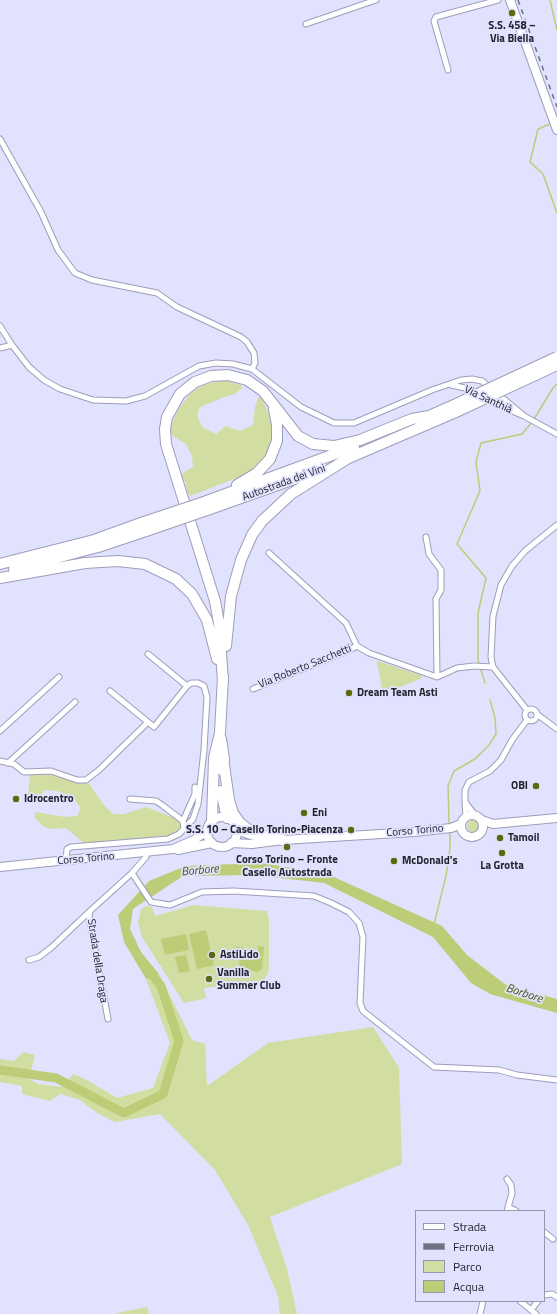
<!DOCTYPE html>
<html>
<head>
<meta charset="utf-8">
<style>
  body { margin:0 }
  #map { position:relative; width:557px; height:1314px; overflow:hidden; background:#e1e2fd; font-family:"Titillium Web",sans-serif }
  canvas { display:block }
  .legend { position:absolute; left:415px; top:1210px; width:130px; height:92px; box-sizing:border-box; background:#e1e2fd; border:1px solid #9596ab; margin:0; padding:5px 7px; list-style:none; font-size:12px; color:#23232f }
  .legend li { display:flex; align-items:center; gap:8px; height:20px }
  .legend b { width:20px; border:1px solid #9596ab }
</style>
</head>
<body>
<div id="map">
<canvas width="557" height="1314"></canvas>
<ul class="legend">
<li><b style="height:5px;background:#fff"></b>Strada</li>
<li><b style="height:5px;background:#6f6f81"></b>Ferrovia</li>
<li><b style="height:11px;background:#d1dda1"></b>Parco</li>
<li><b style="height:11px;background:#bdcc77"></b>Acqua</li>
</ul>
</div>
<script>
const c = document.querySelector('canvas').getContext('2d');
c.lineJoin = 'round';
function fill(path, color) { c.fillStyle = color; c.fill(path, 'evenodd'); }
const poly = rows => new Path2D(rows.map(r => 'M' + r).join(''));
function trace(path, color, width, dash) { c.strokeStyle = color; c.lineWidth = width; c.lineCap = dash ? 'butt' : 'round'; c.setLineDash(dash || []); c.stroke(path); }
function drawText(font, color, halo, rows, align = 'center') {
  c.font = font + ' "Titillium Web",sans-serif'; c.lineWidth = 3.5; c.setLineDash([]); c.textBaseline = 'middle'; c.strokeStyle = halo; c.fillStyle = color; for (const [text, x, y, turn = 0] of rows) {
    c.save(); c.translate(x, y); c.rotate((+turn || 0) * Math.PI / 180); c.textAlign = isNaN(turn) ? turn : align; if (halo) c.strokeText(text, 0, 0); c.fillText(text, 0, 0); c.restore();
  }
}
fill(poly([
  [223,380,241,385,242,388,235,394,224,397,200,407,197,415,202,427,216,434,226,426,240,431,253,425,255,407,258,398,261,397,273,423,272,448,264,460,247,474,190,496,187,492,186,483,181,476,184,472,193,467,192,456,186,444,168,433,178,410,191,393,203,385],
  [377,661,421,675,422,678,383,694],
  [51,771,86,780,104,805,113,814,124,814,146,807,180,820,184,829,168,839,86,845,66,828,50,829,43,826,35,818,35,812,65,817,77,816,81,808,74,799,57,791,44,790,40,797,28,796,30,773],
  '467 826a6 6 0 1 1 12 0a6 6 0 1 1-12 0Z',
  [194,905,267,911,269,921,269,970,264,980,204,988,206,998,184,1003,142,937,138,922,141,909,146,906,152,907,155,916],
  [159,974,192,1040,205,1044,207,1086,268,1043,373,1027,399,1068,402,1164,270,1217,287,1269,297,1314,280,1314,278,1296,248,1225,215,1170,160,1114,115,1122,97,1113,80,1100,60,1094,50,1101,22,1094,22,1086,0,1082,0,1059,14,1061,23,1052,35,1055,29,1079,38,1084,63,1087,73,1074,87,1080,117,1098,153,1088,170,1043,146,979],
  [147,1307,149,1314,117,1314,117,1313]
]), '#d1dda1');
fill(poly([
  [261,863,325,873,442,926,467,955,506,985,557,999,557,1013,490,994,471,983,433,937,324,883,254,875,183,876,133,909,130,929,141,952,159,974,146,979,124,942,118,915,149,881,186,866],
  [206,930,214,965,197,969,189,934],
  [186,934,189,950,165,955,161,939],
  [258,946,264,947,262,969,257,972,241,968,239,964,240,961,237,958,239,956,242,959,244,955,243,953,235,953,236,947,240,947,240,951,241,947,245,948,246,954,249,952,249,948,254,949,254,956,248,954,248,956,261,959,262,956,258,954],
  [186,955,190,971,179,973,175,957]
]), '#bdcc77');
trace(poly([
  [550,0,557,30],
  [550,124,538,129,530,162,543,174,557,213],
  [534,419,553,388,557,384],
  [485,683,478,660,478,613,486,578,457,544,480,491,476,462,481,443,522,434,532,422],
  [449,823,448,786,454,771,475,759,489,745,496,734,495,718,490,700],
  [434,924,446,876,450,848,450,833]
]), '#bdcc77', 1.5);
trace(poly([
  [0,1070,56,1078,124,1113,163,1094,179,1041,161,986,146,967]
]), '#bdcc77', 9);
const minor = poly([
  [306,24,376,0],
  [448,70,434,21,436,17,498,0],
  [0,139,41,212,58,250,75,273,92,280,157,293,177,307,241,337,247,342,254,353,255,363,252,369],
  [0,326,12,345,29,367,44,380,60,389,93,400,126,401,145,396,199,366,216,363,233,364,252,369,301,407,334,423,354,423,432,390,461,380,472,379,482,381,524,416],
  [0,348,12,345],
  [451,385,465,388,475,394],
  [484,399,524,416,557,434],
  [426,537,429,554,441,570,441,590,436,599,437,677],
  [269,553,346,623,357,646,369,653,437,677,457,668,474,666,493,667,527,710],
  [148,654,187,686],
  [493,667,491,657,493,616,501,585,512,566,525,551,557,525],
  [253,689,345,652,357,646],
  '525 715a6 6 0 1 1 12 0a6 6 0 1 1-12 0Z',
  [538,715,557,729],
  [0,731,59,677],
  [0,761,14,764,24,772,51,771,77,780,86,780,99,770,148,722],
  [8,763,75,702],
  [130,799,156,801,162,805,183,821,184,829],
  [465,802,465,790,469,782,490,771,501,760,512,740,527,720],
  [466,816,465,802,475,815],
  [183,821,195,794,195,787],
  [66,861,67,849,71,847,168,839,179,834,193,819,198,804,204,750,207,697,204,686,198,683,191,683,187,686,154,727,110,691],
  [132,873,151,902,170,905,202,892,234,891,314,896,331,903,349,912,359,923,363,937,360,1003,363,1011,434,1067,499,1070,517,1075,557,1080],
  [29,960,39,957,52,947,90,911],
  [108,1019,89,916,90,911,132,873,146,857,145,853],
  [507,1179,511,1185,512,1193,507,1211],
  [508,1207,516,1211],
  [544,1232,553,1239],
  [544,1295,552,1294,557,1297],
  [520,1301,536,1314],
  [531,1310,538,1301],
  [480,1314,483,1301]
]);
const primary = poly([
  [510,0,557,130],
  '461 826a11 11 0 1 1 22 0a11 11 0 1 1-22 0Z',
  '207 832a15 15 0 1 1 30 0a15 15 0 1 1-30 0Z',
  [482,820,493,824,557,818],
  [236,830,260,838],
  [231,843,252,844,283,840,414,832,451,828,461,824],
  [178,850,212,843],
  [0,867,173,849,194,840,207,831]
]);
const motorway = poly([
  [422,419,454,405],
  [344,460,456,412],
  [237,485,257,473,270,459,277,441,277,425,274,409],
  [204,502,354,447],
  [207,510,320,470],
  [0,564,94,540,144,522],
  [14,569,98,547,146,531],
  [0,578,85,563,118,561,145,564,176,579,192,594,207,620,217,659],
  [226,646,231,596,241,560,252,535,262,521,291,494,350,457],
  [223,682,219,623,215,601,166,444,165,429,167,417,180,394,195,382,211,376,228,375,247,380,263,391,298,436,313,444,334,446,360,440,412,419,429,416],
  [221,739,224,759,223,771],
  [224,765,229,800,233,813,240,823,248,829,261,835,283,840],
  [221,791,227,818],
  [212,821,214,758,220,733,223,676]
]);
trace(minor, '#9d9dbc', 7);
trace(primary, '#9d9dbc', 10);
trace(motorway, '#9d9dbc', 12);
trace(minor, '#fff', 5);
trace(primary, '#fff', 8);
trace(motorway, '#fff', 10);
trace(poly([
  [518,0,557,107]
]), '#6f6f81', 1.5, [5, 5]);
const motorwayBridge = poly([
  [454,405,557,357],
  [456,412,557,365],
  [144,522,204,502],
  [146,531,207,510]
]);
trace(motorwayBridge, '#9d9dbc', 12, []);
trace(motorwayBridge, '#fff', 10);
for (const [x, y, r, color] of [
  [512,13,4,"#5e690f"],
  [349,693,4,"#5e690f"],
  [536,786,4,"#5e690f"],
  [16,799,4,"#5e690f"],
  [304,813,4,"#5e690f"],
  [351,830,4,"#5e690f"],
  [500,838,4,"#5e690f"],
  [287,847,4,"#5e690f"],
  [502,853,4,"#5e690f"],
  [394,861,4,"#5e690f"],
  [212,955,4,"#5e690f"],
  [209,979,4,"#5e690f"]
]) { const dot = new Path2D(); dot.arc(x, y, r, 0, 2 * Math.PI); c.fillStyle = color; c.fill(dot); trace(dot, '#e1e2fd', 1.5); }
drawText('bold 11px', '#23232f', '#e1e2fd', [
  ["S.S. 458 –",512,26,"center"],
  ["Via Biella",512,39,"center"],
  ["Dream Team Asti",357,693],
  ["OBI",528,786,"right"],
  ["Idrocentro",24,799],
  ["Eni",312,813],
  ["S.S. 10 – Casello Torino-Piacenza",343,830,"right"],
  ["Tamoil",508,838],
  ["Corso Torino – Fronte",287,860,"center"],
  ["Casello Autostrada",287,873,"center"],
  ["McDonald's",402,861],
  ["La Grotta",502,866,"center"],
  ["AstiLido",220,955],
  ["Vanilla",217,973],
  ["Summer Club",217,986]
], 'left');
drawText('11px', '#23232f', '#e1e2fd', [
  ["Via Santhià",488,400,25],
  ["Autostrada dei Vini",284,483,-20],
  ["Via Roberto Sacchetti",305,667,-22],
  ["Corso Torino",415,831,-5],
  ["Corso Torino",86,859,-5],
  ["Strada della Draga",97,961,81]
]);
drawText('italic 12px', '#4a5314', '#e1e2fd', [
  ["Borbore",200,871,-5],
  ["Borbore",524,994,18]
]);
</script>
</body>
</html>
